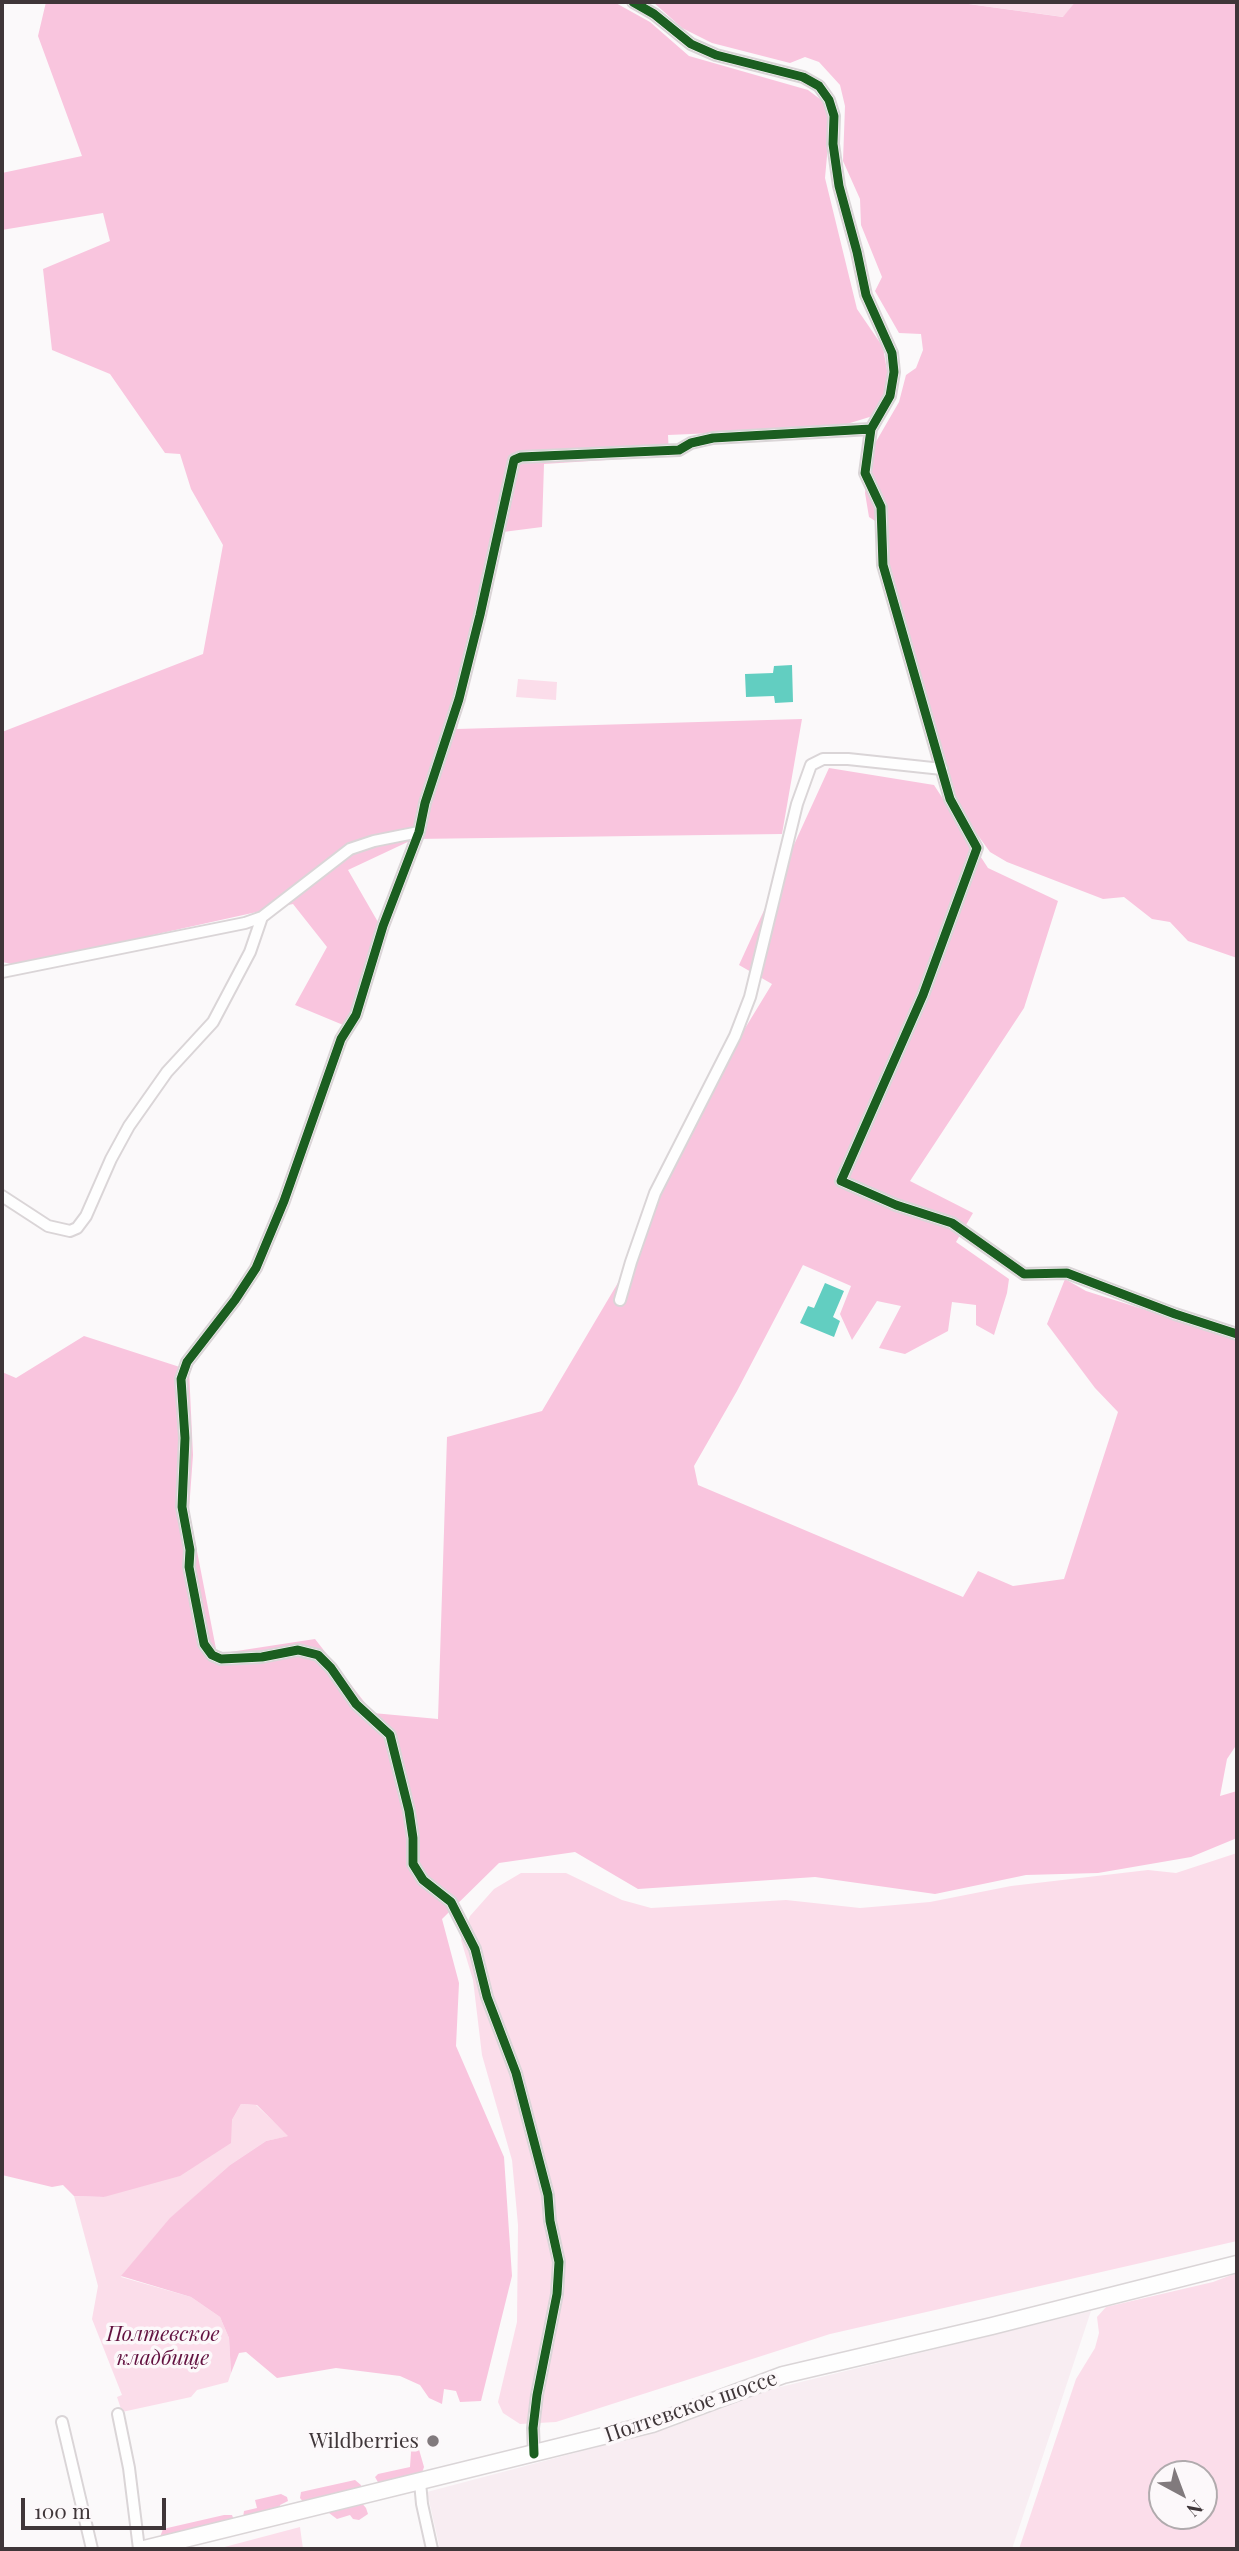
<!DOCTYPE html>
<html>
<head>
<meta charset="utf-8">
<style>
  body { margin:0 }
  #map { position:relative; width:1239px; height:2551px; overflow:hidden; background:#fbf9fa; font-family:"Playfair Display",serif }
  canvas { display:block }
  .frame { position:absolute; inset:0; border:4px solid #3f3639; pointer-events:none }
  .north { position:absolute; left:1148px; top:2460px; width:70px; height:70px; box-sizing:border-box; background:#fcf8fa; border:2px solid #b0aaad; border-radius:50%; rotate:139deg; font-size:19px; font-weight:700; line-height:28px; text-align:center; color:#3f3639 }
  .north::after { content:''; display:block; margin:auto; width:24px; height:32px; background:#817a7d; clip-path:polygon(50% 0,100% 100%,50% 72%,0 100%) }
  .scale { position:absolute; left:21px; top:2498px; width:145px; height:32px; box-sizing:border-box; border:4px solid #3f3639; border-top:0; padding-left:9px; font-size:21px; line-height:24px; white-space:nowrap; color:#3f3639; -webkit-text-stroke:5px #fcf8fa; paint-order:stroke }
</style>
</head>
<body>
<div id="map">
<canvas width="1239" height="2551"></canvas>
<div class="frame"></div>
<div class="north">N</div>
<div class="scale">100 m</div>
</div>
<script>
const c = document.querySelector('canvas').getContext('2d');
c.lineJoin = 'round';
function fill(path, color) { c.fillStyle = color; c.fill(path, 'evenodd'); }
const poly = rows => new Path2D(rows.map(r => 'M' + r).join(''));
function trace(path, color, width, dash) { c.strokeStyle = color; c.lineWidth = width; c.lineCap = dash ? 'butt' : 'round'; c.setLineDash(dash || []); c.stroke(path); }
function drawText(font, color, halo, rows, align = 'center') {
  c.font = font + ' "Playfair Display",serif'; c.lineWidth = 7; c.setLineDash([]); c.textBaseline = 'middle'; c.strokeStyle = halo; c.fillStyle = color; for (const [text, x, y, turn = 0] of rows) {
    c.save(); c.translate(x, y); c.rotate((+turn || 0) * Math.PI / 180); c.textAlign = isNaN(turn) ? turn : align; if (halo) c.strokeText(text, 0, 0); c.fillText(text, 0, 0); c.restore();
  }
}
fill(poly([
  [1091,2311,1012,2549,440,2549,427,2492,669,2428,764,2391]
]), '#f8edf2');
fill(poly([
  [954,2,1075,2,1064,17],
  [518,679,557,682,556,700,516,697],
  [1237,1853,1237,2241,830,2334,556,2422,520,2424,503,2413,498,2402,517,2322,518,2225,512,2160,482,2055,473,1980,461,1940,470,1916,494,1889,521,1873,566,1873,622,1900,651,1908,786,1900,860,1908,930,1902,1011,1886,1148,1870,1176,1873],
  [241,2104,256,2105,289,2136,266,2141,230,2165,171,2218,121,2277,191,2297,220,2317,229,2338,231,2373,228,2382,197,2390,191,2397,122,2412,117,2397,122,2395,92,2319,98,2286,74,2196,104,2197,232,2120],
  [1237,2273,1237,2549,1019,2549,1076,2379,1095,2348,1099,2333,1097,2317,1106,2307,1213,2282],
  [1204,2474,1204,2516,1162,2516,1162,2474],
  [300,2527,303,2549,217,2549]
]), '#fbddea');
fill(poly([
  [46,2,614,2,650,22,689,56,808,90,824,102,830,123,825,178,857,309,883,347,889,382,876,415,834,428,668,435,669,456,544,464,542,527,503,532,457,729,802,719,782,834,414,839,348,870,382,929,348,1027,295,1005,327,947,293,904,17,965,2,962,2,732,203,654,223,545,191,489,180,454,165,453,110,374,52,350,43,269,110,241,103,213,2,230,2,173,82,156,38,36],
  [653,2,954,2,1063,17,1075,2,1237,2,1237,958,1188,941,1170,922,1152,919,1124,897,1103,899,1007,862,990,852,966,819,956,800,930,721,886,552,883,526,869,517,865,493,870,452,899,402,906,375,916,368,923,350,921,334,899,333,875,291,882,277,861,225,860,199,843,161,845,106,840,85,819,62,805,57,790,63,712,43,682,28],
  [829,768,934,785,988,868,1058,901,1024,1008,910,1181,973,1213,956,1242,1009,1279,1007,1293,994,1335,976,1325,976,1305,952,1302,948,1331,905,1354,879,1348,901,1306,877,1301,852,1340,840,1314,851,1286,803,1265,737,1391,694,1466,698,1485,963,1597,978,1571,1013,1586,1064,1579,1118,1412,1095,1388,1047,1324,1065,1279,1086,1291,1237,1339,1237,1744,1227,1759,1220,1796,1237,1791,1237,1838,1191,1857,1098,1873,1026,1875,935,1894,815,1877,638,1889,575,1852,499,1863,442,1919,459,1983,456,2046,504,2157,512,2276,481,2401,460,2402,456,2391,444,2389,442,2404,429,2398,420,2385,400,2376,336,2368,277,2378,246,2352,239,2353,231,2373,229,2338,220,2317,191,2297,121,2276,170,2218,230,2165,266,2141,288,2136,257,2105,241,2104,232,2120,231,2143,180,2176,104,2197,74,2196,63,2185,52,2187,2,2175,2,1372,16,1378,84,1336,189,1370,193,1455,189,1510,217,1654,315,1639,373,1713,438,1719,447,1437,542,1411,619,1281,672,1148,772,984,739,965],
  [409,2436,412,2436,416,2439,424,2467,422,2473,379,2484,375,2477,378,2474,410,2467,411,2452,407,2441],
  [355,2480,361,2485,360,2501,366,2508,368,2514,359,2520,353,2519,350,2515,337,2519,329,2513,330,2506,305,2504,300,2498,301,2492],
  [281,2494,287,2497,288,2501,280,2505,279,2511,243,2518,244,2511,257,2508,255,2500],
  [224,2515,232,2515,234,2520,161,2540,160,2537,163,2529]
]), '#f9c5de');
fill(poly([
  [792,665,793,702,775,703,774,696,746,697,745,674,773,673,774,666],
  [825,1283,844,1291,833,1317,840,1321,834,1337,800,1323,808,1306,814,1308]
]), '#62cec1');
const street = poly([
  [633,2,654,14,691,44,716,55,803,77,819,86,829,100,834,116,833,144,839,186,857,252,866,295,892,353,894,372,890,396,871,429,865,473,881,507,883,565,950,799,977,848,923,995,841,1181,896,1205,952,1223,1024,1274,1067,1273,1175,1314,1237,1334],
  [2,972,245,923,262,917,350,849,374,841,419,832],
  [2,1196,48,1226,70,1231,77,1228,86,1216,111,1159,129,1126,167,1072,213,1022,250,952,262,917],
  [620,1300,631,1262,655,1193,735,1036,750,997,797,804,811,765,823,759,848,759,942,769],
  [118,2414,129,2468,139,2549],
  [62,2422,92,2549],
  [534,2454,533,2428,537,2395,557,2294,559,2262,550,2221,548,2195,516,2073,487,1997,475,1949,451,1902,423,1880,413,1864,413,1838,409,1811,390,1735,356,1704,331,1668,318,1655,298,1650,262,1657,221,1659,212,1655,204,1644,189,1567,190,1550,182,1507,185,1438,181,1379,187,1362,235,1300,256,1268,284,1201,341,1039,356,1015,383,926,419,832,425,803,459,699,480,615,514,460,521,457,679,450,691,443,713,438,871,429],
  [420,2482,422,2504,432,2549]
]);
const secondary = poly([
  [144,2549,652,2424,783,2375,992,2326,1237,2264]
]);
trace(street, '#dad5d7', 14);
trace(secondary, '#dad5d7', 19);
trace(street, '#fefefe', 10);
trace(secondary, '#fefefe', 16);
trace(poly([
  [633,2,654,14,691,44,716,55,803,77,819,86,829,100,834,116,833,144,839,186,857,252,866,295,892,353,894,372,890,396,871,429,865,473,881,507,883,565,950,799,977,848,923,995,841,1181,896,1205,952,1223,1024,1274,1067,1273,1175,1314,1237,1334],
  [534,2454,533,2428,537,2395,557,2294,559,2262,550,2221,548,2195,516,2073,487,1997,475,1949,451,1902,423,1880,413,1864,413,1838,409,1811,390,1735,356,1704,331,1668,318,1655,298,1650,262,1657,221,1659,212,1655,204,1644,189,1567,190,1550,182,1507,185,1438,181,1379,187,1362,235,1300,256,1268,284,1201,341,1039,356,1015,383,926,419,832,425,803,459,699,480,615,514,460,521,457,679,450,691,443,713,438,871,429]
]), '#1b5e20', 9);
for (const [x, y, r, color] of [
  [433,2441,7,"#817a7d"]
]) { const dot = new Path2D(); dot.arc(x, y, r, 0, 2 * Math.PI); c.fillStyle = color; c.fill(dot); trace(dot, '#fcf8fa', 2.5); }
drawText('italic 21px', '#621240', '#fcf8fa', [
  ["Полтевское",163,2334],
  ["кладбище",163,2358]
]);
drawText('21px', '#3f3639', '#fcf8fa', [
  ["Полтевское шоссе",691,2407,-19]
]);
drawText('21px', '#3f3639', '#fcf8fa', [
  ["Wildberries",419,2441]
], 'right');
</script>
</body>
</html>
